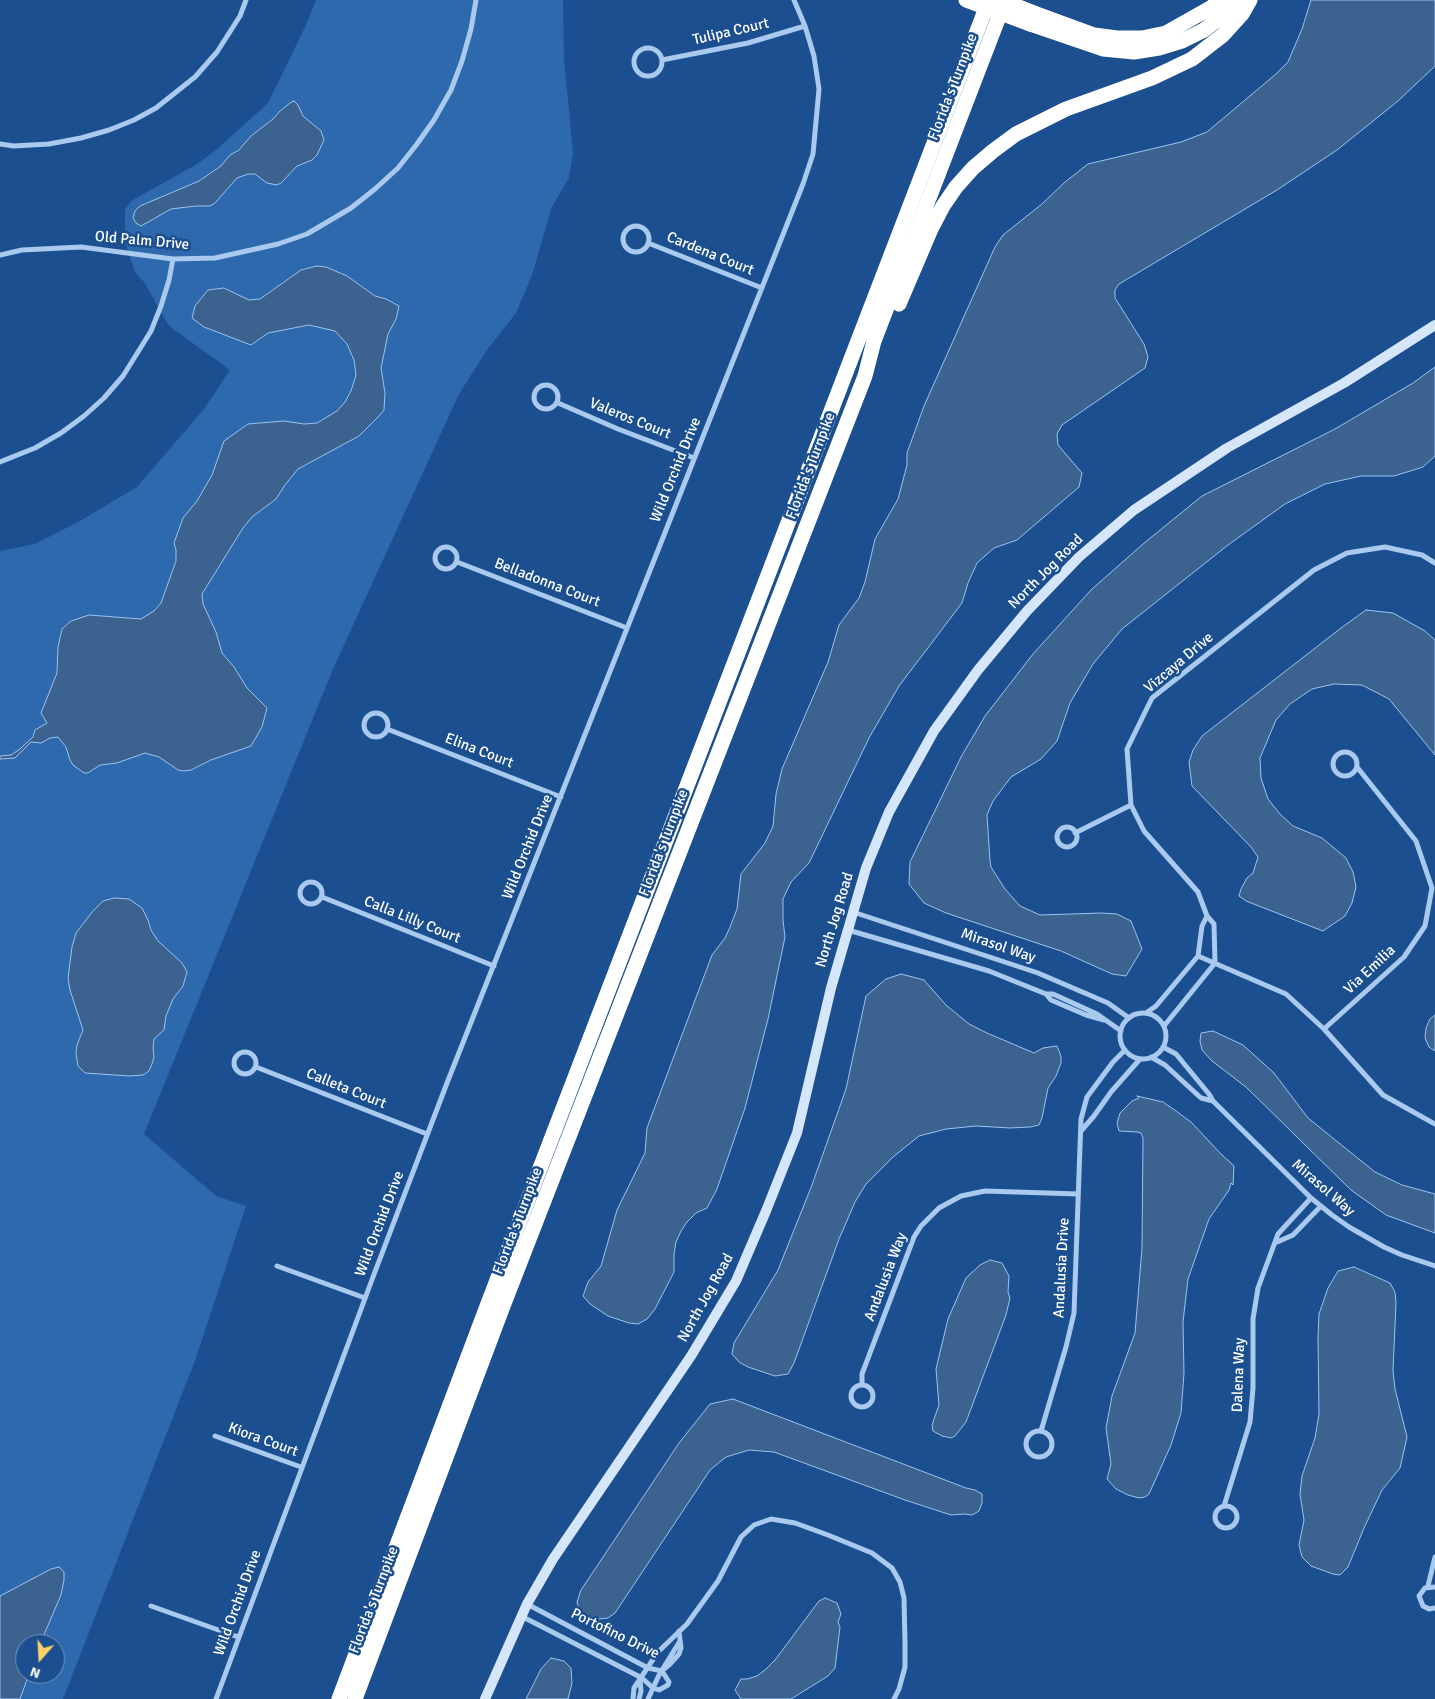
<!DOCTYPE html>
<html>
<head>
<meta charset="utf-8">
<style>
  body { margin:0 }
  #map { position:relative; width:1435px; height:1699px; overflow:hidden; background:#1b4f8f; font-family:Signika,sans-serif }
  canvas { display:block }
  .north { position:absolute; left:15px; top:1634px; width:50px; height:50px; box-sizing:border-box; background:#1b4f8f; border:1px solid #7695bc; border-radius:50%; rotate:199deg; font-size:14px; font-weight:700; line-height:20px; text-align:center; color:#fff }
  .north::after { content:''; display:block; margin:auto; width:18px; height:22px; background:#ffd166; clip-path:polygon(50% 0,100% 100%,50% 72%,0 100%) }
</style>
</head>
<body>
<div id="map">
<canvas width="1435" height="1699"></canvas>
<div class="north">N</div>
</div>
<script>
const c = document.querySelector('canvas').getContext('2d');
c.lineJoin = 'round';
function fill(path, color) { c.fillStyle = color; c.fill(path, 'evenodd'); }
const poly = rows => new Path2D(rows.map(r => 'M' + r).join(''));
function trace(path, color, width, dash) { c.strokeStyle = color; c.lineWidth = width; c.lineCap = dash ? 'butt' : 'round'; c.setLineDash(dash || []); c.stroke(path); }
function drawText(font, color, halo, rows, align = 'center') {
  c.font = font + ' Signika,sans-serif'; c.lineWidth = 5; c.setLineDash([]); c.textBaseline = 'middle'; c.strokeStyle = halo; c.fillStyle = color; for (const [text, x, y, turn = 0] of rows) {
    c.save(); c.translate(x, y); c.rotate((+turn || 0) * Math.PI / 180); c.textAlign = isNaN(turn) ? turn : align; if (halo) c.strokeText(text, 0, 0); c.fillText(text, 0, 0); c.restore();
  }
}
fill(poly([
  [316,0,563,0,564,59,573,153,569,178,552,207,532,275,516,313,487,350,459,394,333,669,144,1134,216,1196,246,1206,196,1358,63,1699,0,1699,0,551,35,544,78,522,137,487,204,409,230,370,169,326,144,282,135,272,125,242,125,210,131,201,197,164,216,150,268,103,306,25],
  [25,1644,55,1644,55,1674,25,1674]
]), '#2e69ad');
const water = poly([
  [1311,0,1435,0,1435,66,1398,101,1337,150,1277,190,1119,284,1115,290,1115,298,1144,344,1148,357,1145,368,1062,425,1057,434,1058,445,1082,473,1079,487,1017,540,994,548,977,563,968,583,962,603,899,686,869,738,809,863,791,882,783,899,783,920,785,937,768,1019,745,1108,717,1189,707,1208,696,1213,687,1222,681,1231,676,1242,674,1254,674,1272,655,1309,647,1319,638,1324,629,1323,608,1316,590,1304,583,1296,588,1282,601,1266,617,1210,645,1153,647,1128,712,955,725,938,730,927,737,909,741,874,765,843,773,826,776,794,782,769,828,662,839,625,859,598,865,582,875,539,898,499,907,465,907,453,924,406,995,247,1003,235,1042,204,1065,182,1088,164,1181,142,1207,132,1276,74,1288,62,1302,29,1311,0],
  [294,101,298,105,303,116,321,131,324,140,317,155,312,160,297,166,281,183,277,185,267,183,255,174,248,174,237,178,215,203,210,206,196,206,171,209,141,226,136,223,133,218,135,211,140,206,199,181,221,166,230,155,239,150,251,136,273,119,280,111,290,103,294,101],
  [317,266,326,267,347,276,375,296,386,299,399,306,396,319,388,334,381,368,385,393,384,410,379,416,359,436,298,469,285,485,276,499,252,517,243,528,202,594,203,604,216,632,222,653,234,667,247,688,267,708,262,727,251,746,211,760,191,770,184,771,178,770,159,757,145,753,117,763,100,765,88,773,84,773,73,765,70,760,66,747,58,737,50,738,41,743,31,742,15,758,0,759,0,756,11,755,20,749,33,737,35,730,47,723,41,713,57,673,58,647,62,629,71,621,89,615,141,619,154,611,161,603,176,561,176,550,174,543,183,518,197,501,212,475,224,441,248,424,284,421,304,424,317,423,337,411,345,402,351,391,356,375,354,360,347,344,335,331,309,325,268,333,251,345,204,327,192,318,195,306,208,290,224,288,249,300,260,299,301,270,317,266],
  [1435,367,1435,456,1423,467,1394,476,1361,476,1325,484,1285,504,1228,545,1122,629,1093,664,1070,703,1057,741,1041,759,1011,777,993,801,987,815,990,861,991,867,1005,889,1020,906,1040,915,1101,913,1117,914,1131,921,1142,949,1126,976,1112,974,1061,951,946,913,924,903,909,884,910,862,961,757,985,716,1033,654,1091,590,1143,544,1202,496,1335,429,1413,383,1435,367],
  [1366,610,1393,613,1425,631,1435,640,1435,755,1389,699,1362,685,1334,684,1312,689,1290,704,1276,720,1260,758,1261,778,1268,799,1280,814,1293,826,1322,838,1346,858,1353,872,1356,887,1352,903,1345,916,1323,931,1246,901,1239,896,1241,889,1247,878,1253,873,1258,857,1251,847,1192,786,1189,762,1193,750,1202,736,1341,628,1366,610],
  [114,898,129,899,142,908,148,920,151,930,158,941,182,963,187,972,183,986,173,999,166,1016,164,1030,154,1039,153,1048,154,1057,152,1064,149,1071,143,1075,129,1076,85,1073,78,1066,76,1053,77,1045,83,1030,70,990,68,978,72,947,76,933,93,911,103,901,114,898],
  [901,974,924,980,946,1005,969,1024,987,1033,1034,1053,1043,1048,1057,1046,1061,1056,1061,1063,1056,1076,1048,1088,1042,1118,1039,1125,1030,1127,1010,1128,976,1126,946,1129,919,1136,893,1157,866,1184,855,1202,839,1239,794,1363,788,1374,775,1376,748,1367,739,1362,732,1354,734,1343,778,1270,812,1185,846,1089,866,996,886,979,901,974],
  [1435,1015,1435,1051,1429,1047,1425,1038,1426,1028,1430,1019,1435,1015],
  [1213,1031,1243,1045,1274,1073,1308,1118,1375,1172,1402,1185,1435,1194,1435,1233,1386,1215,1351,1190,1246,1087,1212,1061,1202,1050,1200,1041,1201,1033,1213,1031],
  [1137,1096,1163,1102,1176,1111,1191,1122,1221,1154,1234,1166,1233,1185,1231,1183,1229,1190,1209,1219,1188,1279,1183,1322,1184,1373,1181,1413,1171,1445,1149,1494,1145,1497,1139,1498,1128,1495,1116,1489,1107,1479,1111,1464,1106,1428,1112,1396,1135,1333,1142,1248,1143,1138,1141,1133,1137,1132,1119,1131,1117,1123,1120,1113,1132,1101,1139,1098,1137,1096],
  [990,1260,1002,1263,1009,1276,1008,1292,1010,1298,1006,1315,966,1422,955,1436,951,1438,942,1436,933,1431,932,1425,939,1405,936,1369,948,1319,966,1278,980,1265,990,1260],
  [1354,1267,1390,1283,1395,1292,1396,1303,1393,1371,1395,1389,1407,1437,1400,1468,1382,1490,1364,1528,1348,1567,1340,1575,1333,1574,1311,1566,1302,1557,1299,1545,1304,1520,1300,1494,1302,1476,1315,1438,1319,1414,1318,1338,1319,1314,1328,1288,1338,1271,1354,1267],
  [733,1399,966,1488,975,1490,982,1494,982,1503,979,1511,972,1515,964,1514,951,1515,905,1500,774,1452,749,1450,726,1457,710,1470,615,1613,608,1618,599,1619,581,1613,579,1610,577,1602,581,1590,679,1443,710,1404,733,1399],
  [59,1567,64,1572,64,1580,61,1595,40,1644,25,1644,25,1674,29,1674,20,1699,0,1699,0,1596,51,1569,59,1567],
  [825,1598,837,1603,841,1614,838,1622,840,1627,835,1668,828,1676,791,1699,741,1699,735,1690,741,1679,747,1679,757,1676,766,1669,775,1660,819,1601,825,1598],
  [551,1658,564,1661,571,1668,572,1683,568,1699,526,1699,541,1669,551,1658]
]);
fill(water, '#3c6290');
trace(water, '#9cc4f0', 1);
trace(poly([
  '634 62a14 14 0 1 1 28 0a14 14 0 1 1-28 0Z',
  [662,60,748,43,805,26],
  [0,144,14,146,49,144,81,138,109,130,134,120,156,108,195,77,217,52,240,16,246,0],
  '623 239a13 13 0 1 1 26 0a13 13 0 1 1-26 0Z',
  [648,243,762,288],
  [0,255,22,250,81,247,173,259,215,258,278,244,307,234,351,208,375,189,398,168,417,144,434,120,451,90,462,61,471,29,476,0],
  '534 397a12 12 0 1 1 24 0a12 12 0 1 1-24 0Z',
  [558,403,618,429,694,458],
  [0,462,35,448,61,433,84,416,104,398,123,376,151,331,161,306,169,280,173,259],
  '435 558a11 11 0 1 1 22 0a11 11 0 1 1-22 0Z',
  [457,562,627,628],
  '364 725a12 12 0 1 1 24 0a12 12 0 1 1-24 0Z',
  [387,729,561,797],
  '1333 764a12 12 0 1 1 24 0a12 12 0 1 1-24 0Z',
  '1057 837a10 10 0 1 1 20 0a10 10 0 1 1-20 0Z',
  [1075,833,1131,805],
  '300 893a11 11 0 1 1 22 0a11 11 0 1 1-22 0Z',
  [322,897,494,966],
  [853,912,1038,973,1108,1003,1129,1018],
  [848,930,989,971,1046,994,1053,994,1097,1014,1121,1031],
  [1198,956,1286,994,1324,1029,1383,1095,1435,1124],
  [1198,956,1202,926,1207,916],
  [1046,994,1051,1000,1086,1015,1104,1020],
  [1146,1013,1156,1006,1198,956],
  '1120 1036a23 23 0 1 1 46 0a23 23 0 1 1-46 0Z',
  [1164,1026,1215,963,1214,924,1207,916,1198,892,1144,831,1131,805,1127,749,1152,698,1314,570,1347,553,1385,547,1422,555,1435,563],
  [1324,1029,1404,957,1425,926,1432,888,1416,841,1357,767],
  [1163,1047,1176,1054,1209,1094,1213,1101,1311,1198,1332,1215,1349,1227,1384,1247,1402,1255,1435,1266],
  '234 1063a11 11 0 1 1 22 0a11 11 0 1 1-22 0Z',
  [1151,1057,1165,1065,1201,1098,1213,1101],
  [256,1067,427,1134],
  [1081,1131,1094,1116,1111,1092,1140,1059],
  [1275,1243,1293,1235,1321,1206],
  [277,1266,365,1298],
  [862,1385,862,1374,914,1237,921,1226,939,1208,961,1196,985,1191,1078,1194],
  '851 1396a11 11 0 1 1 22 0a11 11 0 1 1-22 0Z',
  [1041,1431,1066,1347,1074,1313,1081,1119,1087,1097,1113,1062,1125,1050],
  '1026 1444a13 13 0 1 1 26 0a13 13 0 1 1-26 0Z',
  [215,1436,301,1467],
  '1215 1517a11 11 0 1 1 22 0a11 11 0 1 1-22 0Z',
  [1224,1506,1250,1422,1253,1388,1253,1319,1258,1288,1278,1234,1311,1198],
  [1428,1586,1435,1557],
  [1435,1587,1425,1588,1419,1596,1423,1606,1429,1609,1435,1608],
  [151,1606,238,1637],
  [521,1616,642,1678,653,1688,659,1690,668,1685,669,1682,662,1671,648,1668,527,1604],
  [664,1669,670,1664,679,1654,681,1648,679,1631],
  [216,1699,373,1277,447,1083,803,184,813,154,819,89,814,56,805,26,794,0],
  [633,1699,634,1688,658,1652,687,1624,718,1581,741,1537,754,1525,771,1519,795,1523,828,1535,872,1553,892,1568,900,1582,904,1598,905,1644,905,1667,899,1689,894,1699],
  [639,1699,641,1691,640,1680],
  [648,1699,659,1675,680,1641]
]), '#a9c9ee', 5);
trace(poly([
  [485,1699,527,1604,553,1559,691,1356,736,1281,766,1211,797,1133,831,988,866,868,889,812,934,731,978,670,1027,611,1079,557,1134,510,1227,448,1344,383,1435,325]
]), '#d6e6fa', 10);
trace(poly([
  [1034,13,1094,35,1117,38,1142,38,1166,33,1212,7,1219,0],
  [1030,24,1103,49,1134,52,1159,48,1182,41,1204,30,1221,17,1234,0],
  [899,304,931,229,943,206,956,187,973,168,993,151,1016,134,1066,109,1152,78,1192,59,1223,35,1242,14,1250,0],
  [339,1699,489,1301,989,0],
  [355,1699,503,1306,865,376,874,341,1005,1]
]), '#fff', 15);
trace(poly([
  [966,0,1030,24],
  [1001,0,1034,13]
]), '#fff', 15);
drawText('15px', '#fff', '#1b4f8f', [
  ["Tulipa Court",731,32,-13],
  ["Florida's Turnpike",953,87,-69],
  ["Old Palm Drive",142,241,5],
  ["Cardena Court",710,254,22],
  ["Valeros Court",630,419,22],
  ["Florida's Turnpike",811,466,-69],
  ["Wild Orchid Drive",676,470,-68],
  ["North Jog Road",1046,572,-45],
  ["Belladonna Court",547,583,21],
  ["Vizcaya Drive",1179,663,-40],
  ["Elina Court",479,751,21],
  ["Florida's Turnpike",664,843,-69],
  ["Wild Orchid Drive",528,847,-68],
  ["Calla Lilly Court",412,920,22],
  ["North Jog Road",835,920,-73],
  ["Mirasol Way",998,946,19],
  ["Via Emilia",1370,970,-43],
  ["Calleta Court",346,1089,22],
  ["Mirasol Way",1323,1188,41],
  ["Florida's Turnpike",518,1221,-69],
  ["Wild Orchid Drive",380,1224,-69],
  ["Andalusia Drive",1062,1268,-87],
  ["Andalusia Way",886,1277,-69],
  ["North Jog Road",706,1298,-61],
  ["Dalena Way",1239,1375,-88],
  ["Kiora Court",263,1440,20],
  ["Florida's Turnpike",374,1600,-69],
  ["Wild Orchid Drive",238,1603,-70],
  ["Portofino Drive",615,1634,26]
]);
</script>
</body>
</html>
